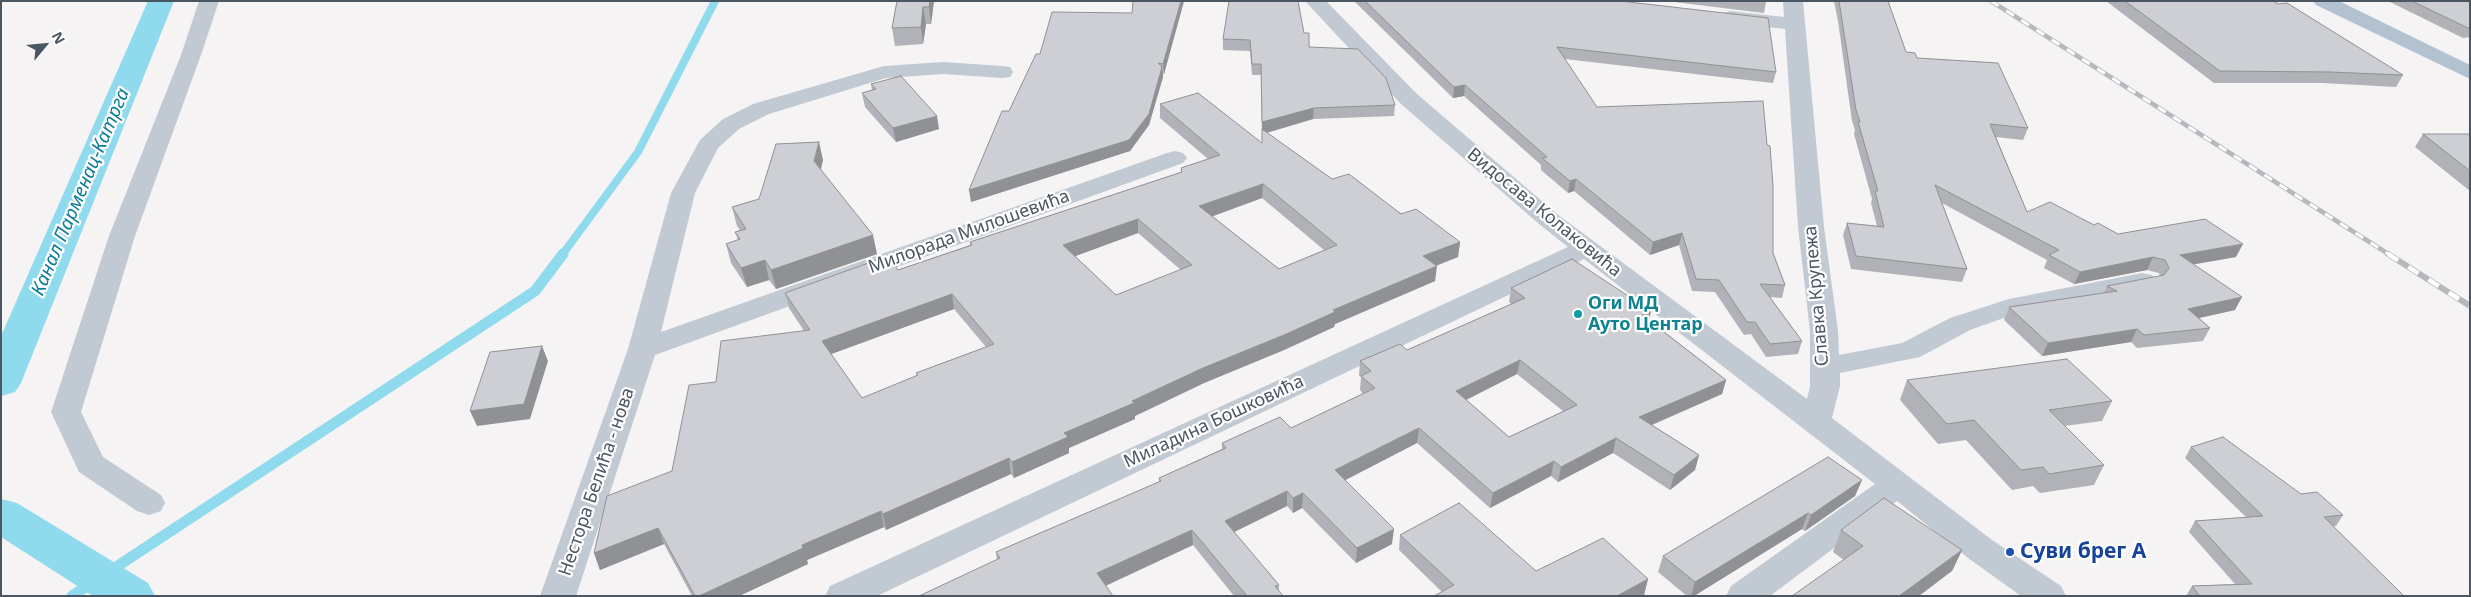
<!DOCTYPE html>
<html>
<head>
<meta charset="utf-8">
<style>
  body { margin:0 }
  #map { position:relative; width:2471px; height:597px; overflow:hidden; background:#f5f3f3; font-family:"Noto Sans",sans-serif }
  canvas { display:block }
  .frame { position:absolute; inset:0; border:2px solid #4a5661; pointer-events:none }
  .north { position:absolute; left:20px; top:20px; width:50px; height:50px; -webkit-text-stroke:4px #fff; paint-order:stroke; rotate:62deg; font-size:14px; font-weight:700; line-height:20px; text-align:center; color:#4a5661 }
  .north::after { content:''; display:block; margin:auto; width:18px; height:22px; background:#4a5661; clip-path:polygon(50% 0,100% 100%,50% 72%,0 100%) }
</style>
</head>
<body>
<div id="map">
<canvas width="2471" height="597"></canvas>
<div class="frame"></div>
<div class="north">N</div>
</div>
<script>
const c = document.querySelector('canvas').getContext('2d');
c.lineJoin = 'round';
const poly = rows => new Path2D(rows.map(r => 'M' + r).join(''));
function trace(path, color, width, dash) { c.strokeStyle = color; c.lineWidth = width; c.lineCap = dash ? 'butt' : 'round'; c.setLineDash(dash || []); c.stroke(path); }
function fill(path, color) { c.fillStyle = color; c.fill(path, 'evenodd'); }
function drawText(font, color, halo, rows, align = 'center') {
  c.font = font + ' "Noto Sans",sans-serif'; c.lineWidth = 4.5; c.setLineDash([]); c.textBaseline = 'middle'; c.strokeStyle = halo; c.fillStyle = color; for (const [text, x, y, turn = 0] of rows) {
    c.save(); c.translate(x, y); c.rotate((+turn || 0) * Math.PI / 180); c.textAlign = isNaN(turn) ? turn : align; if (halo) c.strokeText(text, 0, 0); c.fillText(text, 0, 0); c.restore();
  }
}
trace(poly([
  [562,255,638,152,715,1]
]), '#90daee', 8);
trace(poly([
  [72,596,535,291,563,254]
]), '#90daee', 11);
fill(poly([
  [148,1,174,1,21,383,15,392,1,396,1,336,148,1],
  [1,499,17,503,148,583,155,596,93,596,1,537,1,499]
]), '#90daee');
fill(poly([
  [199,1,219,1,201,55,135,236,81,412,103,457,161,495,165,503,161,511,149,515,137,511,79,472,51,412,109,236,181,55,199,1],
  [1305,1,1326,1,1417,94,1557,214,1807,399,1810,386,1810,331,1798,227,1785,29,1730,23,1723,21,1720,17,1723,13,1730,11,1784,17,1783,1,1803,1,1824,227,1838,331,1839,355,1902,343,1950,318,2009,299,2142,273,2152,275,2156,281,2152,287,2142,289,2015,314,1970,330,1920,357,1840,373,1840,386,1832,418,1992,540,2061,586,2066,596,2021,596,1968,558,1897,501,1770,596,1726,596,1731,586,1875,484,1584,259,877,596,825,596,830,586,1568,247,1539,224,1401,104,1305,1],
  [943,62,1002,66,1010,67,1013,72,1010,77,1002,78,943,74,886,78,769,114,739,129,718,148,695,193,661,332,1167,153,1175,151,1183,153,1187,158,1183,163,655,355,576,596,540,596,628,349,671,193,700,140,723,119,753,104,884,66,943,62]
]), '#c1cad2');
fill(poly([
  [2313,1,2339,1,2470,65,2470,79,2316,5,2313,1]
]), '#b3c2d1');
const railFar1 = poly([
  [1991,1,2390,255]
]);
const rail = poly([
  [2388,254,2470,306]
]);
trace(railFar1, '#b5b8bd', 4.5);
trace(rail, '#b5b8bd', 6);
trace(railFar1, '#fff', 3, [9]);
trace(rail, '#fff', 4.5, [12]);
fill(poly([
  [897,1,934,1,931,24,926,24,923,44,895,46,892,28],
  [1133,1,1184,1,1164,74,1163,74,1163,77,1149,125,1130,151,971,202,1009,111,1040,54,1132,13],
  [1354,1,1620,1,1776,72,1773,83,1565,59,1597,107,1773,253,1785,285,1782,298,1770,297,1802,341,1798,354,1766,357,1751,334,1744,335,1715,292,1692,291,1679,245,1650,255,1574,191,1568,193,1541,170,1541,165,1464,96,1453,98],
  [1666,1,1766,1,1766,2,1764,13],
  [1834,1,1888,1,1906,52,1917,58,2028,128,2023,140,1996,137,2027,212,2094,225,2118,234,2236,257,2193,264,2235,310,2199,318,2210,328,2203,341,2137,348,2131,342,2042,356,2004,320,2009,307,2104,293,2107,286,2160,276,2159,273,2147,270,2074,284,2044,268,2047,260,1942,203,1967,269,1962,282,1851,269,1843,235,1847,223,1877,226,1871,203,1872,199,1854,134,1855,130,1852,121,1838,21],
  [2106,1,2273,1,2403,75,2396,87,2323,83,2214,83],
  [2388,1,2470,1,2470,37,2463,38],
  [1304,33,1309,47,1395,105,1394,116,1313,119,1267,133,1332,179,1460,242,1458,257,1436,266,1435,281,1335,324,1334,327,1284,350,1204,383,1135,416,1135,419,1069,448,1069,453,1014,478,1011,474,886,530,884,527,807,560,808,564,739,596,692,596,664,544,600,570,594,553,672,471,716,382,804,331,789,308,785,293,898,270,970,245,970,242,1181,172,1181,168,1208,159,1160,118,1160,104,1262,143,1261,75,1252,75,1250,51,1223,50,1223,39],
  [1262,198,1324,250,1279,269,1212,216],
  [1138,233,1181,270,1116,295,1075,256],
  [954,309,986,347,916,373,917,376,862,398,831,354],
  [871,84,939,129,896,142,865,107,862,93,872,90],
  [2423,134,2470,134,2470,191,2415,147],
  [823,160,821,169,877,254,776,289,769,280,747,287,731,263,726,244,738,240,735,232,740,230,737,226,732,207,759,199],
  [1511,288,1651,311,1649,320,1726,380,1722,394,1652,425,1699,455,1695,470,1670,490,1613,453,1558,482,1551,476,1490,508,1417,443,1344,480,1392,544,1356,563,1302,508,1293,513,1287,506,1234,532,1279,585,1279,591,1283,596,1234,596,1193,545,1106,585,997,560,996,552,1159,482,1159,478,1222,449,1222,443,1291,428,1363,394,1360,390,1361,377,1359,376,1360,361,1407,350,1511,304,1509,302],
  [1517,374,1563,411,1509,437,1466,400],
  [1907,380,2112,401,2102,421,2064,426,2104,465,2094,485,2040,493,2033,486,2012,490,1966,440,1938,444,1900,400],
  [2191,447,2301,494,2343,515,2336,526,2333,526,2404,596,2186,596,2192,586,2235,584,2189,532,2195,521,2246,517,2185,458],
  [1862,480,1855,496,1805,531,1802,529,1694,596,1687,596,1658,572,1663,556],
  [1841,530,1962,550,1952,571,1844,560,1833,552],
  [1400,535,1536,571,1648,579,1644,595,1641,596,1434,596,1442,592,1399,550]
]), '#b0b2b7');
fill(poly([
  [930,1,934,1,931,24,929,7],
  [1181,1,1184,1,1164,74,1163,64],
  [923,7,926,24,923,44,921,27],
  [1162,67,1163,77,1149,125,1130,151,971,202,969,190],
  [1465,85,1464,96,1453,98,1454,87],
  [1314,108,1313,119,1262,134,1262,122],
  [937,116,939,129,896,142,893,128],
  [819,142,823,160,818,179,814,161],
  [1576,179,1574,191,1568,193,1570,181],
  [1263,184,1262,198,1200,221,1199,206],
  [1138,219,1138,233,1065,260,1063,245],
  [1682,233,1679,245,1650,255,1653,242],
  [873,235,877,254,776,289,771,270],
  [1460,242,1458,257,1422,271,1423,256],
  [2243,244,2236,257,2173,268,2180,255],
  [2153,257,2147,270,2074,284,2080,272],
  [765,260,769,280,747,287,741,268],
  [1437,266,1435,281,1335,324,1334,327,1284,350,1204,383,1135,416,1135,419,1069,448,1069,453,1014,478,1012,462,1064,433,1203,368,1333,310],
  [952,294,954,309,826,356,822,341],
  [2242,297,2235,310,2181,322,2188,309],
  [1651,311,1648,325,1642,315],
  [2137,329,2131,342,2042,356,2048,343],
  [542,346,548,361,530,419,477,426,470,411],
  [1520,360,1517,374,1454,406,1456,391],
  [1726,380,1722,394,1635,432,1639,417],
  [1419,428,1417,443,1334,486,1335,470],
  [1616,438,1613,453,1558,482,1561,467],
  [1699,455,1695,470,1670,490,1674,475],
  [1009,458,1011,474,886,530,883,514],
  [1554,461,1551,476,1490,508,1493,493],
  [1862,480,1855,496,1805,531,1811,515],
  [1287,491,1287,506,1226,536,1225,521],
  [1303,493,1302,508,1293,513,1293,498],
  [881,511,884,527,807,560,808,564,739,596,699,596,802,545],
  [1808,513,1802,529,1694,596,1691,596,1695,582],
  [658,528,664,544,600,570,594,553],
  [1394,529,1392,544,1356,563,1357,548],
  [1192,530,1193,545,1099,589,1097,573],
  [1962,550,1952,571,1919,596,1899,596],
  [1648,579,1644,595,1641,596,1617,596]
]), '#909195');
const building = poly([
  [897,1,930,1,929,7,923,7,921,27,892,28,897,1],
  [1133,1,1181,1,1163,64,1158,63,1162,67,1149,114,1129,140,969,190,1002,111,1009,111,1036,54,1040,54,1052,12,1132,13,1133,1],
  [1229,1,1298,1,1304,33,1309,33,1309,47,1358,49,1386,78,1395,105,1314,108,1262,122,1261,64,1252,64,1250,40,1223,39,1229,1],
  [1365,1,1620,1,1768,18,1776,72,1557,47,1597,107,1763,101,1767,145,1770,146,1773,186,1773,253,1785,285,1760,284,1802,341,1770,344,1755,322,1747,322,1719,280,1696,279,1682,233,1653,242,1576,179,1570,181,1542,158,1547,157,1465,85,1454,87,1365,1],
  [1839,1,1888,1,1906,52,1915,53,1917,58,1998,63,2028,128,1990,124,2027,212,2050,202,2094,225,2098,223,2118,234,2205,219,2243,244,2180,255,2242,297,2188,309,2210,328,2144,335,2137,329,2048,343,2009,307,2117,291,2107,286,2164,275,2169,268,2165,260,2153,257,2080,272,2049,255,2059,250,1935,185,1967,269,1856,256,1847,223,1884,227,1875,191,1878,191,1858,122,1860,122,1856,110,1839,1],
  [2125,1,2273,1,2278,4,2287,3,2403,75,2330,72,2220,71,2125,1],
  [2412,1,2470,1,2470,28,2468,28,2412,1],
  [901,76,937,116,893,128,862,93,876,89,871,84,901,76],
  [1198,93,1262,143,1262,129,1332,179,1349,174,1401,214,1416,209,1460,242,1423,256,1437,266,1333,310,1335,312,1284,335,1203,368,1132,401,1134,403,1064,433,1068,437,1012,462,1009,458,883,514,881,511,802,545,803,548,699,596,695,596,658,528,594,553,607,496,672,471,689,385,716,382,721,341,810,330,785,293,888,256,898,270,972,245,970,242,1182,172,1181,168,1220,155,1160,104,1198,93],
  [1263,184,1337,245,1279,269,1199,206,1263,184],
  [1138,219,1192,265,1116,295,1063,245,1138,219],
  [952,294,994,344,916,373,918,375,862,398,822,341,952,294],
  [2423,134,2470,134,2470,171,2423,134],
  [819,142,814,161,873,235,771,270,765,260,741,268,726,244,740,239,735,232,746,229,732,207,759,199,776,144,819,142],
  [1572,259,1651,311,1642,315,1726,380,1639,417,1699,455,1674,475,1616,438,1561,467,1554,461,1493,493,1419,428,1335,470,1394,529,1357,548,1303,493,1293,498,1287,491,1225,521,1279,585,1275,586,1283,596,1247,596,1192,530,1097,573,1113,596,919,596,1000,558,996,552,1161,481,1159,478,1226,448,1222,443,1280,417,1291,428,1375,388,1361,376,1371,371,1360,361,1400,344,1407,350,1525,298,1511,288,1572,259],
  [1520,360,1577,405,1509,437,1456,391,1520,360],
  [542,346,524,404,470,411,490,352,542,346],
  [2067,359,2112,401,2049,410,2104,465,2049,474,2043,467,2021,470,1974,420,1947,424,1907,380,2067,359],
  [2223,437,2301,494,2317,492,2343,515,2324,517,2404,596,2200,596,2192,586,2252,584,2195,521,2263,516,2191,447,2223,437],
  [1828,457,1862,480,1811,515,1808,513,1695,582,1663,556,1828,457],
  [1884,498,1962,550,1899,596,1792,596,1863,546,1841,530,1884,498],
  [1459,503,1536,571,1603,538,1648,579,1617,596,1434,596,1454,585,1400,535,1459,503]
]);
fill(building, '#cdcfd5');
trace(building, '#909195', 1);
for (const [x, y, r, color] of [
  [1578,314,5,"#0f9aa8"],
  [2010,552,5,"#1a4fb4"]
]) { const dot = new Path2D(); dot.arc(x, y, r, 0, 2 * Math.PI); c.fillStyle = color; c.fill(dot); trace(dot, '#fff', 2); }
drawText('18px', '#4a5661', '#fff', [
  ["Видосава Колаковића",1544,213,39],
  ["Милорада Милошевића",969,232,-20],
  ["Славка Крупежа",1817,296,-95],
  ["Миладина Бошковића",1214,422,-25],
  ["Нестора Белића - нова",597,482,-71]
]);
drawText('bold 18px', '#0d838f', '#fff', [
  ["Оги МД",1588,304],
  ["Ауто Центар",1588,325]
], 'left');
drawText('italic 19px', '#0c7c9b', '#fff', [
  ["Канал Парменац-Катрга",81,192,-67]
]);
drawText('bold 21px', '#164399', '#fff', [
  ["Суви брег А",2020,552]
], 'left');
</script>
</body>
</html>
